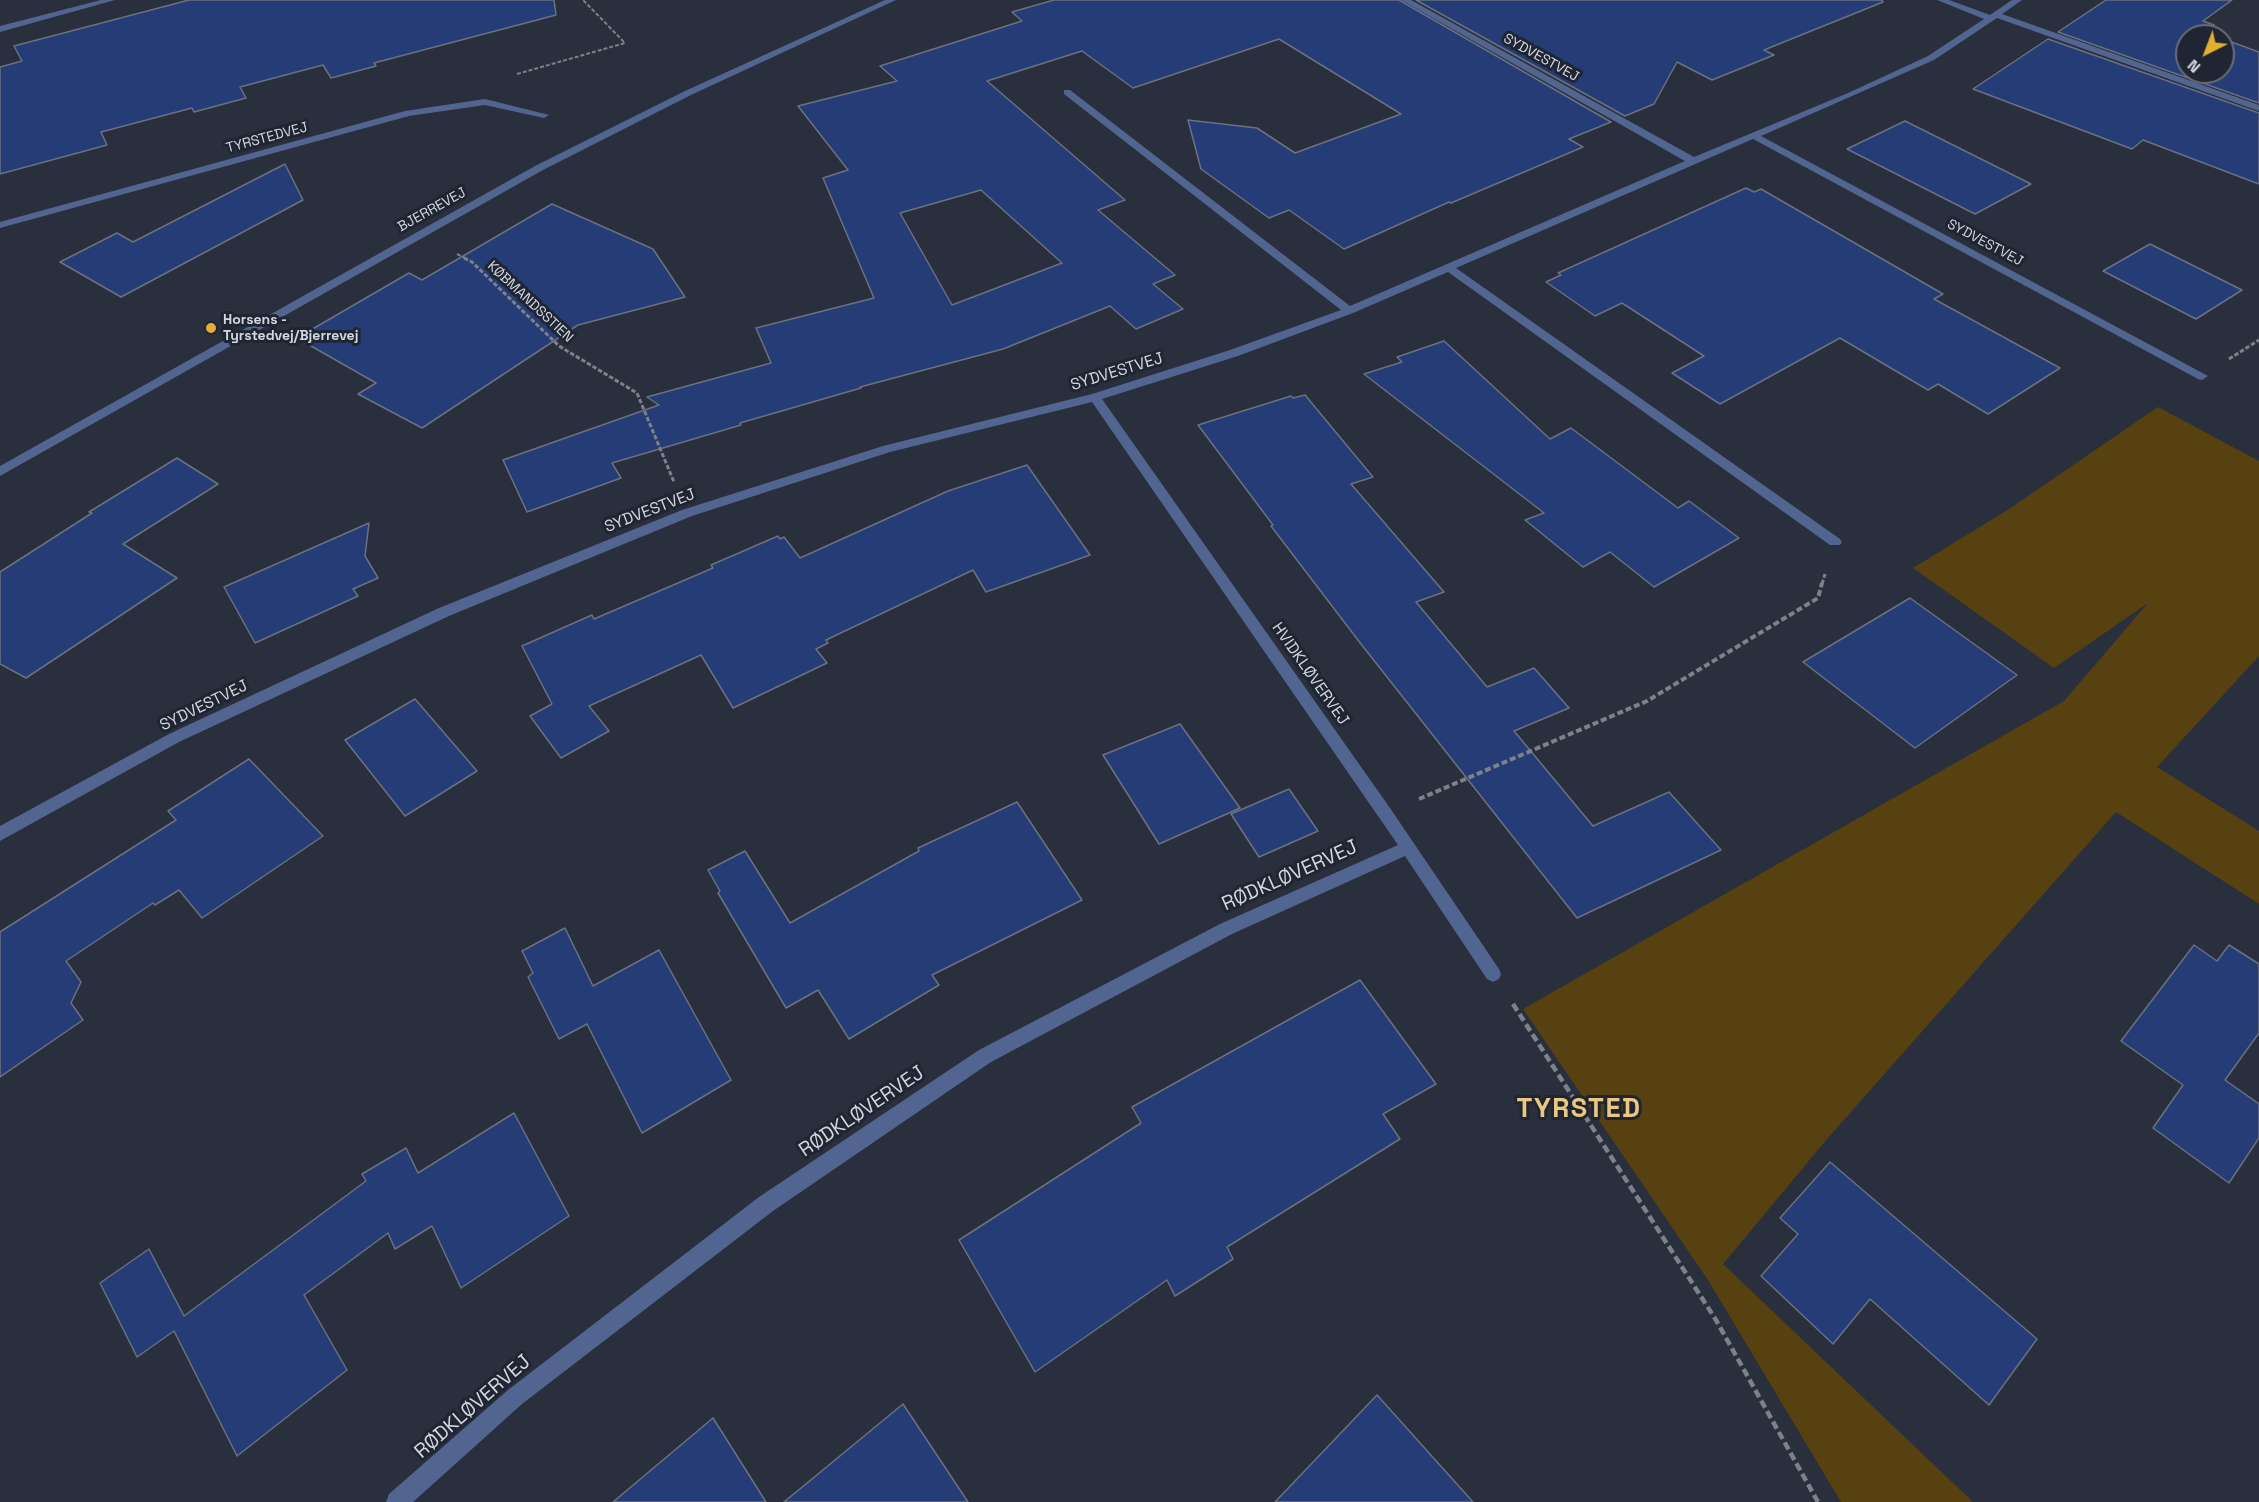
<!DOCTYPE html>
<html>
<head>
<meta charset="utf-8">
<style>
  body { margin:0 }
  #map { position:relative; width:2259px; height:1502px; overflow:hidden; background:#292f3c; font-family:"Space Grotesk",sans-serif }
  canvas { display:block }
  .north { position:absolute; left:2175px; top:24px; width:60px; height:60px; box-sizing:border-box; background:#1f2532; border:2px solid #676c78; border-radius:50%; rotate:222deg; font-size:16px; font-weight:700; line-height:24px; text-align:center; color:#d3d7e0 }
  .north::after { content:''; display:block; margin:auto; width:21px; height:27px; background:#e4ae35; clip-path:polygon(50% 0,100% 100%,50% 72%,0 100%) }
</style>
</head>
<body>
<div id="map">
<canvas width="2259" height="1502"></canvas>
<div class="north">N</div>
</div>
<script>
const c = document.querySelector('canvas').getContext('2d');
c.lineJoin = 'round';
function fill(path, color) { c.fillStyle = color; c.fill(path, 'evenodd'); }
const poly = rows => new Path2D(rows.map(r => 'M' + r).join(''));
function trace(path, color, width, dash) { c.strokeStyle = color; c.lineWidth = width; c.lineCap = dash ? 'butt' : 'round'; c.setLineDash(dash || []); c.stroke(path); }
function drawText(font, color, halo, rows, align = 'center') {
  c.font = font + ' "Space Grotesk",sans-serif'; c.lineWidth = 6; c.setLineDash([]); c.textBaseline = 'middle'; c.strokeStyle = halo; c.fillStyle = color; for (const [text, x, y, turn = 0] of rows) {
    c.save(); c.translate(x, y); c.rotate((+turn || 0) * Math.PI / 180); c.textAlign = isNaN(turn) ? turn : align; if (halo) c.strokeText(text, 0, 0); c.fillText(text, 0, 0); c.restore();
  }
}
fill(poly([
  [2158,407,2259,461,2259,656,2157,767,2259,831,2259,904,2116,812,1827,1139,1723,1264,1973,1502,1841,1502,1708,1280,1523,1009,2064,701,2148,603,2054,668,1913,568,2009,509]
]), '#584110');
const building = poly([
  [189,0,554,0,556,15,374,63,376,66,331,78,323,65,240,87,246,98,194,112,192,108,101,132,107,145,0,174,0,67,22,61,14,46,189,0],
  [1054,0,1399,0,1611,122,1569,139,1583,147,1451,203,1449,202,1344,249,1289,210,1269,218,1201,169,1188,120,1257,128,1295,153,1401,114,1279,39,1133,88,1082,51,987,81,1125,200,1098,210,1175,275,1153,284,1183,309,1136,329,1110,306,1003,349,860,387,861,388,740,423,741,425,612,463,621,478,527,512,503,460,659,405,647,397,771,363,756,328,874,298,823,178,848,170,798,106,897,81,880,66,1022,21,1012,12,1054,0],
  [981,190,1062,263,952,305,900,213,981,190],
  [1416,0,1882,0,1883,2,1764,50,1774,55,1712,80,1677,62,1654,104,1625,116,1416,0],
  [2106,0,2232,0,2203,21,2214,25,2204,33,2213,36,2187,36,2187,72,2223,72,2223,39,2259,52,2259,103,2058,32,2106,0],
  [2048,39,2259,113,2259,184,2143,140,2132,149,1973,89,2048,39],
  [1905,121,2031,184,1975,214,1847,149,1905,121],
  [285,164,303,200,121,297,60,262,117,233,133,242,285,164],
  [1746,188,1754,192,1761,189,1943,294,1934,299,2060,368,1988,414,1938,384,1928,390,1840,338,1720,404,1672,373,1704,356,1622,303,1595,316,1546,282,1561,275,1558,273,1746,188],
  [552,204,653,249,685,297,578,325,422,428,358,394,376,383,297,338,409,273,422,280,552,204],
  [2150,244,2242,290,2196,319,2103,271,2150,244],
  [1444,341,1550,439,1571,428,1678,508,1689,501,1739,538,1654,587,1610,552,1583,567,1525,520,1544,513,1364,374,1402,362,1397,357,1444,341],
  [1305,395,1373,477,1351,484,1444,592,1416,602,1487,687,1534,668,1569,708,1514,731,1593,826,1669,792,1721,850,1577,918,1361,644,1271,526,1273,525,1198,425,1291,396,1293,398,1305,395],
  [177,458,218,484,123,544,177,578,26,678,0,664,0,572,92,513,89,512,177,458],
  [1027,465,1090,555,986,592,973,570,826,640,828,643,816,649,827,663,733,708,701,655,589,706,609,731,561,758,530,716,552,704,522,646,592,615,594,619,713,568,711,565,778,536,780,539,784,537,800,558,948,491,1027,465],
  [369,523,365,556,378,578,353,589,358,596,255,643,224,587,369,523],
  [1910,598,2017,675,1915,748,1803,662,1910,598],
  [415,699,477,771,405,816,345,740,415,699],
  [1180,724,1240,808,1159,844,1103,755,1180,724],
  [249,759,323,836,202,918,179,890,155,905,153,903,66,961,81,982,71,1003,83,1020,0,1077,0,932,176,820,168,811,249,759],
  [1289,789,1318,831,1259,857,1231,814,1289,789],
  [1017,802,1082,900,932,975,939,985,849,1039,818,990,786,1008,718,893,720,891,708,870,745,851,790,923,919,851,918,848,1017,802],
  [565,928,593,986,659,950,731,1080,642,1133,587,1024,559,1039,528,977,533,973,522,951,565,928],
  [2194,945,2217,961,2229,945,2259,964,2259,1033,2225,1080,2259,1104,2259,1138,2229,1183,2153,1128,2183,1085,2121,1041,2194,945],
  [1360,980,1436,1084,1383,1114,1400,1139,1227,1247,1233,1259,1175,1296,1167,1280,1035,1372,959,1240,1141,1123,1132,1107,1360,980],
  [514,1113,569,1216,461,1288,432,1226,395,1249,388,1233,304,1295,347,1370,237,1456,174,1331,137,1357,100,1283,149,1249,184,1316,366,1181,362,1174,406,1148,418,1173,514,1113],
  [1830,1162,2037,1339,1989,1405,1870,1299,1833,1344,1761,1276,1798,1234,1780,1218,1830,1162],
  [1377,1395,1473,1502,1275,1502,1377,1395],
  [903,1404,968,1502,784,1502,903,1404],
  [713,1418,766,1502,613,1502,713,1418]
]);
fill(building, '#263c76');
trace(building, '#6a7181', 1.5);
trace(poly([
  [517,74,625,43,583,0],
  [457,254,467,259]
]), '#7c818c', 2, [4, 2]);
trace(poly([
  [464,258,472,262,559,346,637,393,674,482],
  [2229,359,2259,340],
  [1822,584,1825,574]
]), '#7c818c', 3, [4.5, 2]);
trace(poly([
  [1419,799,1647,701,1818,598,1822,583]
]), '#7c818c', 4, [6, 3]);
trace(poly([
  [1513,1004,1716,1320,1818,1502]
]), '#7c818c', 4.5, [8, 4]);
fill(poly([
  [101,0,115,0,0,32,0,26,101,0],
  [1401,0,1411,0,1694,157,1848,93,1928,56,1984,19,1937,0,1949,0,1990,15,2012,0,2022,0,2002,14,2259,105,2259,111,1997,18,1934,60,1761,136,2208,376,2202,380,2198,379,1753,139,1456,268,1840,539,1842,542,1840,545,1830,545,1448,272,1353,313,1238,356,1102,399,1390,808,1499,969,1501,974,1499,979,1493,982,1487,979,1405,856,1232,934,991,1062,773,1211,522,1404,413,1502,386,1502,389,1494,508,1390,759,1197,979,1050,1220,924,1398,845,1092,402,890,452,692,516,449,616,179,742,0,841,0,826,169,734,439,608,682,510,883,446,1092,394,1230,350,1341,310,1064,94,1064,90,1070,90,1350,306,1685,161,1401,0],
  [485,99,549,115,544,118,485,105,409,116,0,228,0,222,405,111,485,99]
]), '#526591');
fill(poly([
  [885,0,896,0,691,95,543,170,0,476,0,466,535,166,685,91,885,0]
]), '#526591');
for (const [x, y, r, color] of [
  [211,328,6,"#e4ae35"]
]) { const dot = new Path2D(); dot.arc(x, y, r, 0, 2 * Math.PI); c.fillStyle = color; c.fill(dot); trace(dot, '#1f2532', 2); }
drawText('14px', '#d3d7e0', '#1f2532', [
  ["SYDVESTVEJ",1541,58,29],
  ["TYRSTEDVEJ",267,138,-15],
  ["BJERREVEJ",432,210,-29],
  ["SYDVESTVEJ",1985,243,28],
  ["KØBMANDSSTIEN",530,302,43]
]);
drawText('bold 14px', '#d3d7e0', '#1f2532', [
  ["Horsens -",223,320],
  ["Tyrstedvej/Bjerrevej",223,336]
], 'left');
drawText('16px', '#d3d7e0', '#1f2532', [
  ["SYDVESTVEJ",1117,372,-17],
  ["SYDVESTVEJ",650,511,-21],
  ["HVIDKLØVERVEJ",1310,674,55],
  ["SYDVESTVEJ",204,706,-26]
]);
drawText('20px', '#d3d7e0', '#1f2532', [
  ["RØDKLØVERVEJ",1290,876,-24],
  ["RØDKLØVERVEJ",862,1112,-34],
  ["RØDKLØVERVEJ",473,1407,-41]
]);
c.letterSpacing = '1.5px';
drawText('bold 27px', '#ecc77f', '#1f2532', [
  ["TYRSTED",1579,1110]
]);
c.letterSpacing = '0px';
</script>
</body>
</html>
